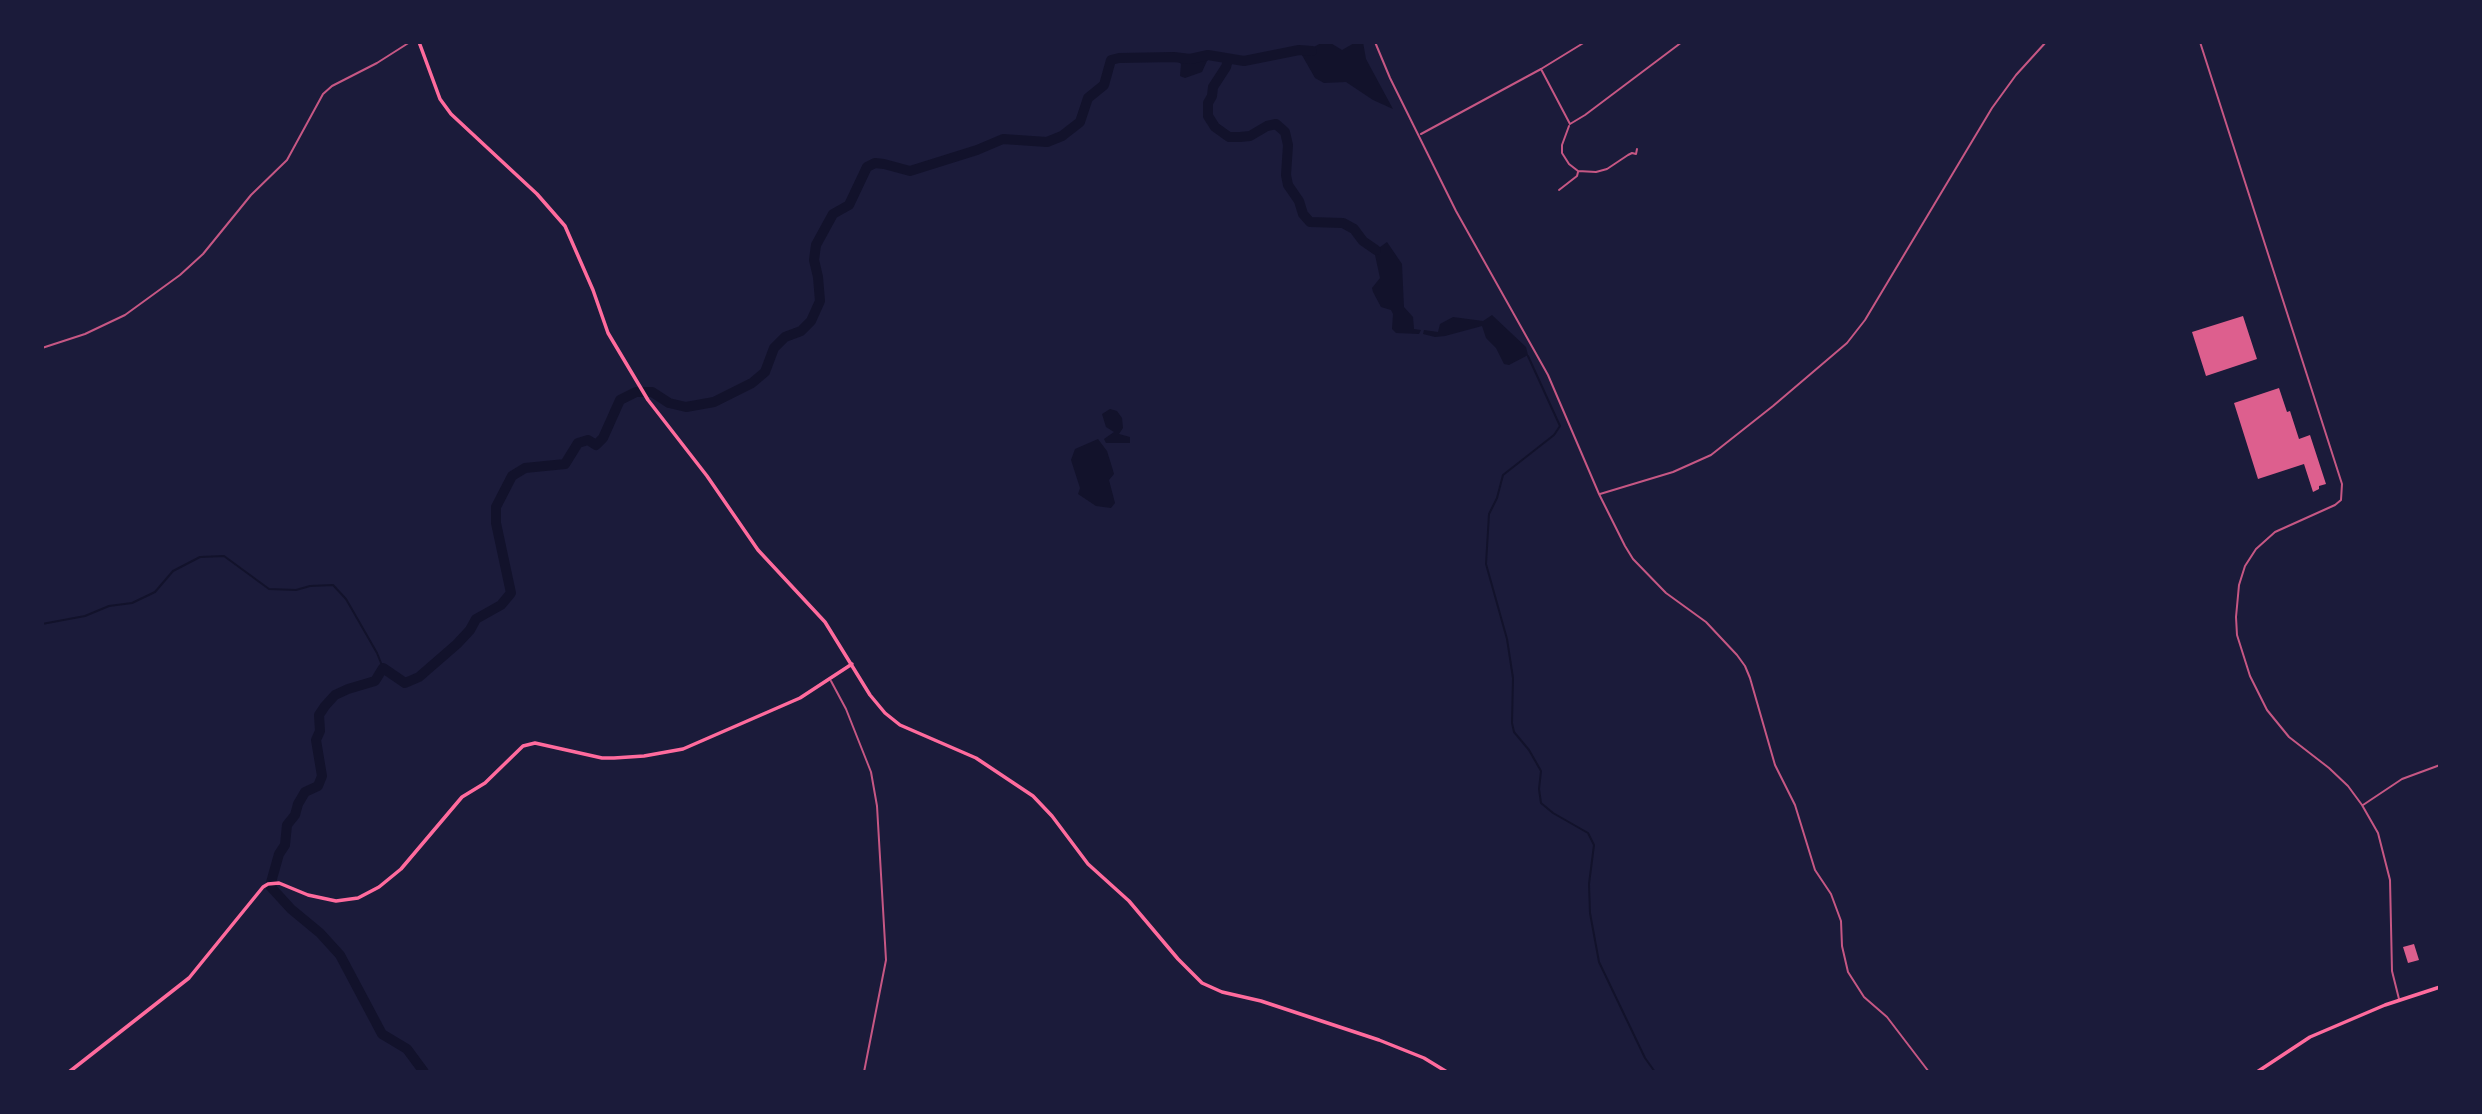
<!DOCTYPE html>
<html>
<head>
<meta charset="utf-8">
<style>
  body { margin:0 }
  #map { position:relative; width:2482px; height:1114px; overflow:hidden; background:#1b1b3a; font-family:Roboto,sans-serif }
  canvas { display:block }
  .frame { position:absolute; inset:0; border:44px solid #1b1b3a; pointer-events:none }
</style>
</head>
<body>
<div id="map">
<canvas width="2482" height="1114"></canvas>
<div class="frame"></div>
</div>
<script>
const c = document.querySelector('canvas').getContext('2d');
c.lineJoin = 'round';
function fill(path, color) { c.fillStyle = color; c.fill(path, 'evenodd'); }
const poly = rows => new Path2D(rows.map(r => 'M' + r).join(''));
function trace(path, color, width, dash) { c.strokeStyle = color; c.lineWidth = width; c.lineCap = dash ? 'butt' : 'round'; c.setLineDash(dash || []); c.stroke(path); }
fill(poly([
  [1323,42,1329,42,1342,50,1356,42,1363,42,1366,59,1393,109,1373,100,1346,82,1324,83,1315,78,1299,50,1310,49],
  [1206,52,1215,54,1214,60,1209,59,1207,61,1202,72,1185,78,1180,76,1181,64,1178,61,1181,56],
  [1387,242,1402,264,1404,307,1413,317,1414,329,1421,330,1419,334,1396,333,1392,329,1393,314,1391,310,1381,307,1373,292,1372,288,1380,278,1375,255,1376,250],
  [1492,315,1526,347,1528,355,1509,365,1504,364,1496,348,1486,338,1482,326,1445,336,1435,337,1423,334,1424,330,1438,332,1440,324,1453,317,1483,321],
  [1110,409,1117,411,1122,418,1123,428,1119,434,1130,437,1130,443,1106,443,1104,439,1114,432,1106,427,1102,414],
  [1098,439,1107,451,1112,467,1114,474,1109,480,1115,503,1111,508,1096,506,1078,494,1080,488,1071,460,1075,449]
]), '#12122b');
trace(poly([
  [1528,356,1560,426,1554,435,1503,475,1497,498,1489,514,1486,564,1507,639,1513,678,1512,723,1514,732,1529,750,1541,771,1539,789,1541,803,1553,813,1588,833,1594,845,1589,884,1590,913,1599,962,1645,1058,1655,1072],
  [42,624,85,616,109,606,132,603,155,592,173,571,200,557,224,556,269,589,296,590,310,586,333,585,346,599,377,653,383,668]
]), '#12122b', 2);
trace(poly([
  [1228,60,1226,67,1213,87,1212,96,1208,103,1208,116,1215,127,1229,137,1240,137,1250,136,1267,126,1276,124,1285,132,1288,145,1286,175,1288,185,1299,201,1303,214,1310,222,1343,223,1354,229,1363,241,1376,250],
  [424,1072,407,1049,382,1034,340,955,320,933,291,909,270,886,279,854,285,845,287,825,295,815,298,804,305,792,318,786,322,776,316,740,320,731,319,715,325,706,335,695,348,689,375,681,383,668,405,683,419,677,457,644,470,630,476,619,501,605,511,593,496,523,496,507,512,476,525,468,565,464,578,443,588,440,596,445,603,438,620,400,636,392,652,392,669,403,686,407,714,402,752,383,765,372,774,348,785,337,801,331,811,321,820,301,818,277,814,260,816,245,833,214,849,205,867,167,875,163,884,164,910,171,977,150,1003,139,1047,142,1062,136,1080,122,1088,98,1104,85,1111,60,1119,58,1174,57,1190,59,1208,55,1244,61,1299,50,1312,51]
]), '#12122b', 10);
fill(poly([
  [2243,316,2257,359,2206,376,2192,332],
  [2279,388,2287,412,2290,411,2299,439,2310,435,2326,484,2319,486,2319,489,2313,492,2304,464,2258,479,2234,403],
  [2414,944,2419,960,2408,963,2403,947]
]), '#dd5f8e');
trace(poly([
  [1375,42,1390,78,1456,211,1548,375,1599,494,1625,546,1633,559,1666,593,1706,622,1737,655,1745,666,1750,678,1775,765,1795,805,1815,870,1831,894,1841,921,1842,946,1848,972,1864,997,1887,1017,1929,1072],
  [2200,42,2342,484,2341,500,2335,505,2275,532,2256,549,2245,566,2239,585,2236,617,2237,635,2250,676,2267,710,2289,737,2329,768,2348,786,2362,805,2378,833,2390,880,2392,971,2399,999],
  [1541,69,1570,124,1585,115,1682,42],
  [1569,126,1562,145,1562,153,1569,164,1578,171,1596,172,1607,169,1628,155,1632,153,1636,154,1637,149],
  [1421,134,1541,69,1585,42],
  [1559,190,1577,176,1578,172],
  [42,348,85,334,125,315,180,275,203,254,251,195,287,160,323,94,332,86,377,63,410,42],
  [1600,494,1673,472,1711,455,1773,406,1847,343,1865,320,1992,108,2016,75,2046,42],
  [831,681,846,709,871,772,877,806,886,960,864,1072],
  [2363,805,2402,779,2440,765]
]), '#c65784', 2);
trace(poly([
  [419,42,440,99,451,114,537,194,565,226,593,290,608,333,648,400,707,476,758,550,825,622,870,695,885,713,900,725,976,758,1033,796,1052,816,1088,864,1129,901,1178,959,1202,983,1222,992,1261,1001,1379,1040,1424,1058,1447,1072],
  [69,1072,189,978,263,887,268,884,279,883,308,895,336,901,358,898,379,887,401,869,462,797,485,783,523,746,535,743,602,758,614,758,644,756,683,749,800,698,852,664],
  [2257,1072,2310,1037,2385,1005,2440,987]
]), '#ff6b9d', 3.5);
</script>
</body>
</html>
